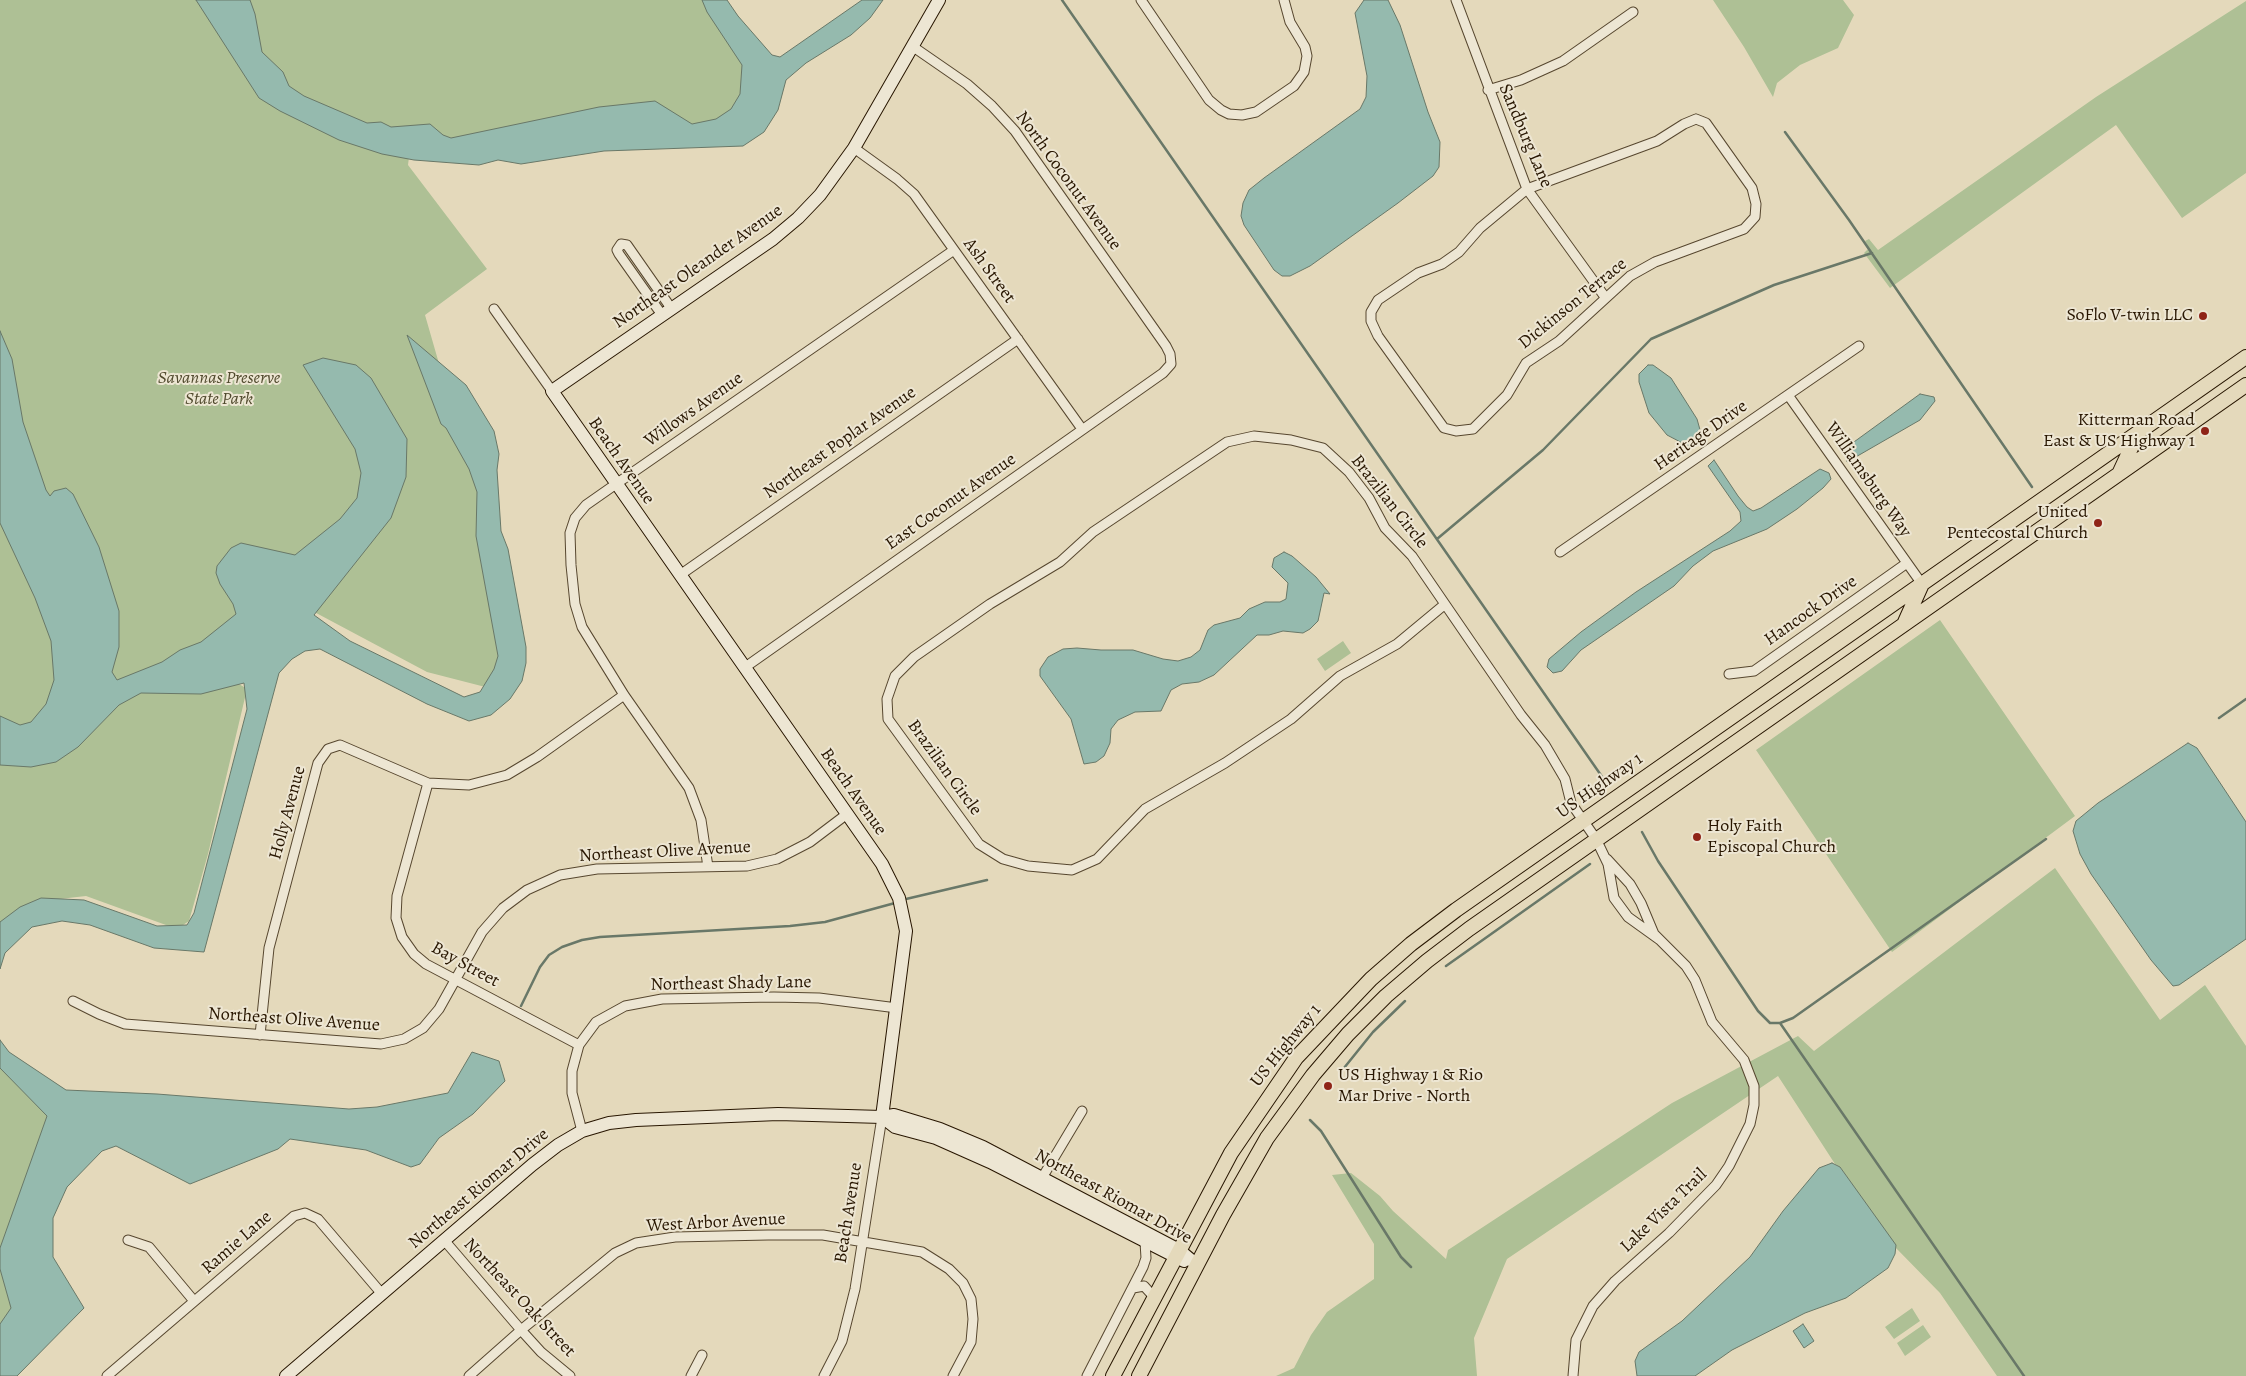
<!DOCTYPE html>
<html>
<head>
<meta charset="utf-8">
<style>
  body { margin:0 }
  canvas { display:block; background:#e4d9bb }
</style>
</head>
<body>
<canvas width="2246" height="1376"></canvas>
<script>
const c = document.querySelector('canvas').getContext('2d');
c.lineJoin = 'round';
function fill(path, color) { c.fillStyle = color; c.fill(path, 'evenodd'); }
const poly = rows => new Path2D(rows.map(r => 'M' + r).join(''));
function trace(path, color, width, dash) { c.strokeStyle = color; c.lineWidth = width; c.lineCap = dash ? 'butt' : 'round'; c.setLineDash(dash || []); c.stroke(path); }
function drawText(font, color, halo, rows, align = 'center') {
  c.font = font + ' Alegreya,serif'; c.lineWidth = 4; c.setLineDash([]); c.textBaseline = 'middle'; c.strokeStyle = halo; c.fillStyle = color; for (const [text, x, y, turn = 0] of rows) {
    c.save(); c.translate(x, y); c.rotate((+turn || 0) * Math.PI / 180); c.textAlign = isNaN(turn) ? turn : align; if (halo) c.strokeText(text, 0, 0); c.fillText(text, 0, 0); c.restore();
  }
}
fill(poly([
  [0,0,716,0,756,69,736,126,411,141,408,165,487,269,425,315,442,374,516,595,497,690,427,672,288,598,228,677,247,689,208,854,189,921,177,929,86,896,33,902,0,926],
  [1713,0,1843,0,1854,15,1838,48,1800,65,1777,83,1773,97,1744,47],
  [2246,1,2246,173,2182,218,2116,125,1890,288,1864,253,1869,248,1865,241,1869,239,1878,250,2096,97],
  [1940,620,2075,816,1892,952,1756,750],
  [1343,641,1351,653,1325,671,1317,659],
  [2055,868,2160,1020,2205,985,2246,1046,2246,1376,1997,1376,1940,1293,1895,1247,1840,1167,1835,1164,1778,1076,1507,1259,1474,1338,1477,1376,1276,1376,1294,1368,1311,1335,1327,1312,1374,1279,1374,1244,1332,1175,1351,1173,1380,1196,1393,1211,1446,1259,1448,1250,1672,1103,1798,1036,1814,1051],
  [0,1064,51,1116,19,1304,0,1338],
  [1912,1308,1920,1321,1894,1339,1885,1327],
  [1923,1325,1931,1337,1905,1356,1897,1343]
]), '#aec095');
const water = poly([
  [196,0,250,0,255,14,262,52,283,72,289,86,304,96,367,123,381,122,391,127,430,124,443,135,451,138,599,107,655,101,692,124,716,119,731,109,740,94,742,65,707,12,702,0,727,0,738,16,772,55,780,57,862,0,883,0,870,18,851,35,806,63,786,80,778,110,764,132,743,146,604,151,521,164,498,160,479,165,414,160,382,154,339,140,280,111,259,98,196,0],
  [1364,0,1388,0,1400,25,1428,112,1440,142,1439,167,1433,176,1398,203,1310,266,1290,276,1282,276,1274,270,1244,225,1241,216,1243,203,1249,190,1264,178,1360,109,1366,97,1367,76,1355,13,1364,0],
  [0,331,12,359,23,422,46,490,50,496,54,491,66,488,73,494,99,547,119,611,119,647,112,672,117,680,162,662,180,650,201,642,236,614,233,604,220,584,216,573,217,566,231,548,241,543,295,555,340,519,357,498,361,473,355,449,303,365,323,358,356,365,371,378,407,439,406,477,391,518,314,615,350,641,464,697,480,692,494,669,498,656,476,536,477,492,469,469,446,428,441,424,407,335,466,385,494,431,499,454,497,470,501,531,508,549,526,647,526,663,522,681,510,699,491,715,469,721,427,704,320,649,305,651,292,659,279,673,204,952,154,948,90,925,62,921,32,927,5,953,0,969,0,922,20,907,41,898,84,900,157,926,187,925,194,913,247,709,244,683,201,694,141,693,119,705,78,747,56,762,31,767,0,765,0,716,20,725,31,722,46,704,54,680,51,641,35,598,0,523,0,331],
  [1648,365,1653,365,1671,378,1697,419,1702,437,1699,444,1688,446,1667,435,1649,413,1639,382,1639,374,1648,365],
  [1920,394,1934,397,1935,401,1920,420,1847,462,1847,447,1920,394],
  [1714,460,1738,496,1747,507,1753,511,1761,508,1820,469,1829,473,1831,479,1823,488,1797,509,1767,529,1713,551,1693,566,1674,586,1581,650,1562,671,1553,673,1547,667,1549,659,1581,632,1636,592,1730,531,1741,521,1740,512,1708,466,1714,460],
  [1284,552,1292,556,1316,577,1330,594,1324,593,1318,621,1310,629,1303,633,1283,631,1269,635,1257,635,1214,675,1199,682,1182,684,1171,690,1161,711,1135,712,1118,720,1111,729,1110,743,1104,756,1096,762,1084,764,1071,719,1040,676,1040,669,1048,657,1063,649,1077,648,1101,650,1133,650,1163,659,1178,661,1191,657,1200,650,1208,630,1214,625,1240,618,1249,609,1265,602,1280,602,1286,599,1288,583,1272,567,1274,558,1284,552],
  [2188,743,2197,748,2246,822,2246,939,2179,985,2173,986,2151,960,2091,874,2080,854,2073,831,2076,821,2098,803,2188,743],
  [0,1040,9,1052,66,1090,157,1094,349,1109,377,1107,448,1093,472,1052,499,1061,505,1081,473,1114,439,1138,420,1164,411,1167,366,1150,290,1139,278,1149,190,1184,116,1146,102,1151,67,1187,53,1218,53,1257,84,1308,17,1376,0,1376,0,1324,11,1308,0,1269,0,1248,47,1116,0,1068,0,1040],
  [1832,1163,1840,1167,1896,1245,1895,1254,1888,1268,1846,1298,1805,1313,1732,1350,1695,1376,1637,1376,1635,1361,1639,1352,1682,1321,1750,1257,1783,1211,1819,1168,1832,1163],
  [1803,1324,1814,1341,1804,1348,1793,1331,1803,1324]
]);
fill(water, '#95baae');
trace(water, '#697868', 1);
trace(poly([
  [1062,0,1605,781],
  [1785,132,1849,220,2032,487],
  [1437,539,1543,450,1651,339,1774,285,1872,253],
  [2219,718,2246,699],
  [1642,832,1658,861,1758,1011,1770,1023,1780,1023,1793,1018,2046,839],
  [906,899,987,880],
  [1446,966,1590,864],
  [521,1006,540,967,549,955,562,947,582,940,600,937,790,926,825,922,895,903],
  [1780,1023,2024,1376],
  [1344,1068,1373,1032,1405,1001],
  [1310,1120,1321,1131,1401,1257,1411,1267]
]), '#697868', 2.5);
const street = poly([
  [1141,0,1209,100,1221,110,1229,114,1242,115,1256,112,1294,86,1304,72,1307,56,1305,47,1290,22,1284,0],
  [1456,0,1527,189,1605,297],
  [1488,90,1521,80,1563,61,1633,12],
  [1696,119,1706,123,1752,188,1756,204,1755,217,1744,229,1655,262,1630,276,1559,341,1526,363,1507,395,1473,429,1456,431,1444,428,1378,336,1371,321,1371,312,1378,300,1418,273,1442,264,1459,252,1480,228,1527,189,1657,141,1684,124,1696,119],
  [854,148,897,179,914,194,1082,429],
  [494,309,552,391],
  [662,315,619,254,617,250,621,244,627,245,671,308],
  [1788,395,1922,584],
  [1560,552,1859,346],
  [680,575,1018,339],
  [1444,605,1397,644,1340,676,1291,719,1225,763,1145,809,1097,859,1072,870,1028,866,1003,859,979,844,888,719,887,699,895,676,914,657,990,604,1060,562,1093,532,1227,442,1254,436,1291,440,1323,448,1349,472,1369,498,1385,528,1412,556,1521,715,1545,745,1565,779,1571,803,1596,839,1608,864,1614,898,1628,917,1660,940],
  [744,668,1163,373,1171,364,1170,354,1166,346,1015,131,992,106,967,84,912,46],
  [1729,674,1754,671,1907,563],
  [428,783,397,896,396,918,402,937,414,954,426,964,579,1045],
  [708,867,701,820,689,788,624,695,582,627,575,604,571,565,570,533,575,518,586,505,616,484,954,250],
  [73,1001,99,1014,125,1024,381,1044,404,1039,423,1028,439,1009,482,932,503,908,527,890,560,875,597,869,747,866,777,859,810,842,847,814],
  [260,1035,269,948,318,763,328,749,340,745,428,783,469,785,507,775,537,757,624,695],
  [582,1131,572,1093,572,1071,579,1045,596,1022,625,1006,662,999,774,997,819,998,897,1008],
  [1039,1183,1082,1111],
  [128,1240,149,1247,194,1301],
  [444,1240,521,1330,541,1352,570,1376],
  [1133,1288,1144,1286,1154,1297],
  [107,1376,294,1216,305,1213,318,1219,382,1294],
  [469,1376,521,1330,615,1253,636,1243,675,1237,768,1235,823,1235,922,1252,949,1269,963,1283,971,1299,973,1319,971,1342,953,1376],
  [691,1376,702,1355],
  [824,1376,842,1341,855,1289,882,1117],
  [1087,1376,1143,1267,1146,1258,1145,1242],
  [1573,1376,1576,1340,1593,1306,1615,1281,1669,1233,1716,1185,1729,1166,1750,1124,1754,1105,1754,1086,1744,1060,1712,1022,1695,980,1686,966,1654,934,1641,903,1630,884,1607,859]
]);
const secondary = poly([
  [882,1117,906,931,899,898,882,864,552,391,773,239,798,218,820,195,854,148,939,0],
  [882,1117,895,1127,936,1138,990,1162,1184,1261],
  [286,1376,532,1165,558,1145,582,1131,609,1123,636,1120,778,1114,882,1117,894,1115,940,1129,983,1147,1179,1250,1197,1265]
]);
const primary = poly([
  [2119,474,2137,435],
  [1905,622,1922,584],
  [1113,1376,1231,1153,1296,1058,1371,979,1411,944,1456,910,2246,357],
  [1139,1376,1223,1215,1267,1138,1313,1075,1348,1034,1386,996,1427,961,1469,929,2246,385]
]);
trace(street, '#57472f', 11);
trace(secondary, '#281600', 14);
trace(primary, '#281600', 16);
trace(street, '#ede6d3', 9);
trace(secondary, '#ede6d3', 12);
trace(primary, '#e4d9bb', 14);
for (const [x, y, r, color] of [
  [2203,316,5,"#8f2418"],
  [2205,431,5,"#8f2418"],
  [2098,523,5,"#8f2418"],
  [1697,837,5,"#8f2418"],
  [1328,1086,5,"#8f2418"]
]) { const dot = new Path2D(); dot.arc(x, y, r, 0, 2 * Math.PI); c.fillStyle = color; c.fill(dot); trace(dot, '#ede6d3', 2); }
drawText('18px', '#281600', '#ede6d3', [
  ["Sandburg Lane",1525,136,67],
  ["North Coconut Avenue",1068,181,54],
  ["Northeast Oleander Avenue",698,267,-35],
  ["Ash Street",989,271,54],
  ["Dickinson Terrace",1573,304,-39],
  ["Willows Avenue",694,410,-35],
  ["Heritage Drive",1701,436,-35],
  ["Northeast Poplar Avenue",840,443,-35],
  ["Beach Avenue",621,461,55],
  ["Williamsburg Way",1868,480,55],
  ["East Coconut Avenue",951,502,-35],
  ["Brazilian Circle",1389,502,52],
  ["Hancock Drive",1811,611,-35],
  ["Brazilian Circle",944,768,54],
  ["US Highway 1",1600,786,-35],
  ["Beach Avenue",853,792,55],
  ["Holly Avenue",288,813,-75],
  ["Northeast Olive Avenue",665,852,-3],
  ["Bay Street",465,965,29],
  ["Northeast Shady Lane",731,984,-1],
  ["Northeast Olive Avenue",294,1020,4],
  ["US Highway 1",1286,1046,-51],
  ["Northeast Riomar Drive",479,1189,-40],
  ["Northeast Riomar Drive",1113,1197,29],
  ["Lake Vista Trail",1664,1211,-44],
  ["Beach Avenue",849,1213,-81],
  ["West Arbor Avenue",716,1223,-3],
  ["Ramie Lane",237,1243,-41],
  ["Northeast Oak Street",519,1298,47]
]);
drawText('18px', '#281600', '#ede6d3', [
  ["SoFlo V-twin LLC",2193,316],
  ["Kitterman Road",2195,421],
  ["East & US Highway 1",2195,442],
  ["United",2088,513],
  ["Pentecostal Church",2088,534],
  ["Holy Faith",1707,827,"left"],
  ["Episcopal Church",1707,848,"left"],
  ["US Highway 1 & Rio",1338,1076,"left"],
  ["Mar Drive - North",1338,1097,"left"]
], 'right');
drawText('italic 18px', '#50492d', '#ede6d3', [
  ["Savannas Preserve",219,379],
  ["State Park",219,400]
]);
</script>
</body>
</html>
